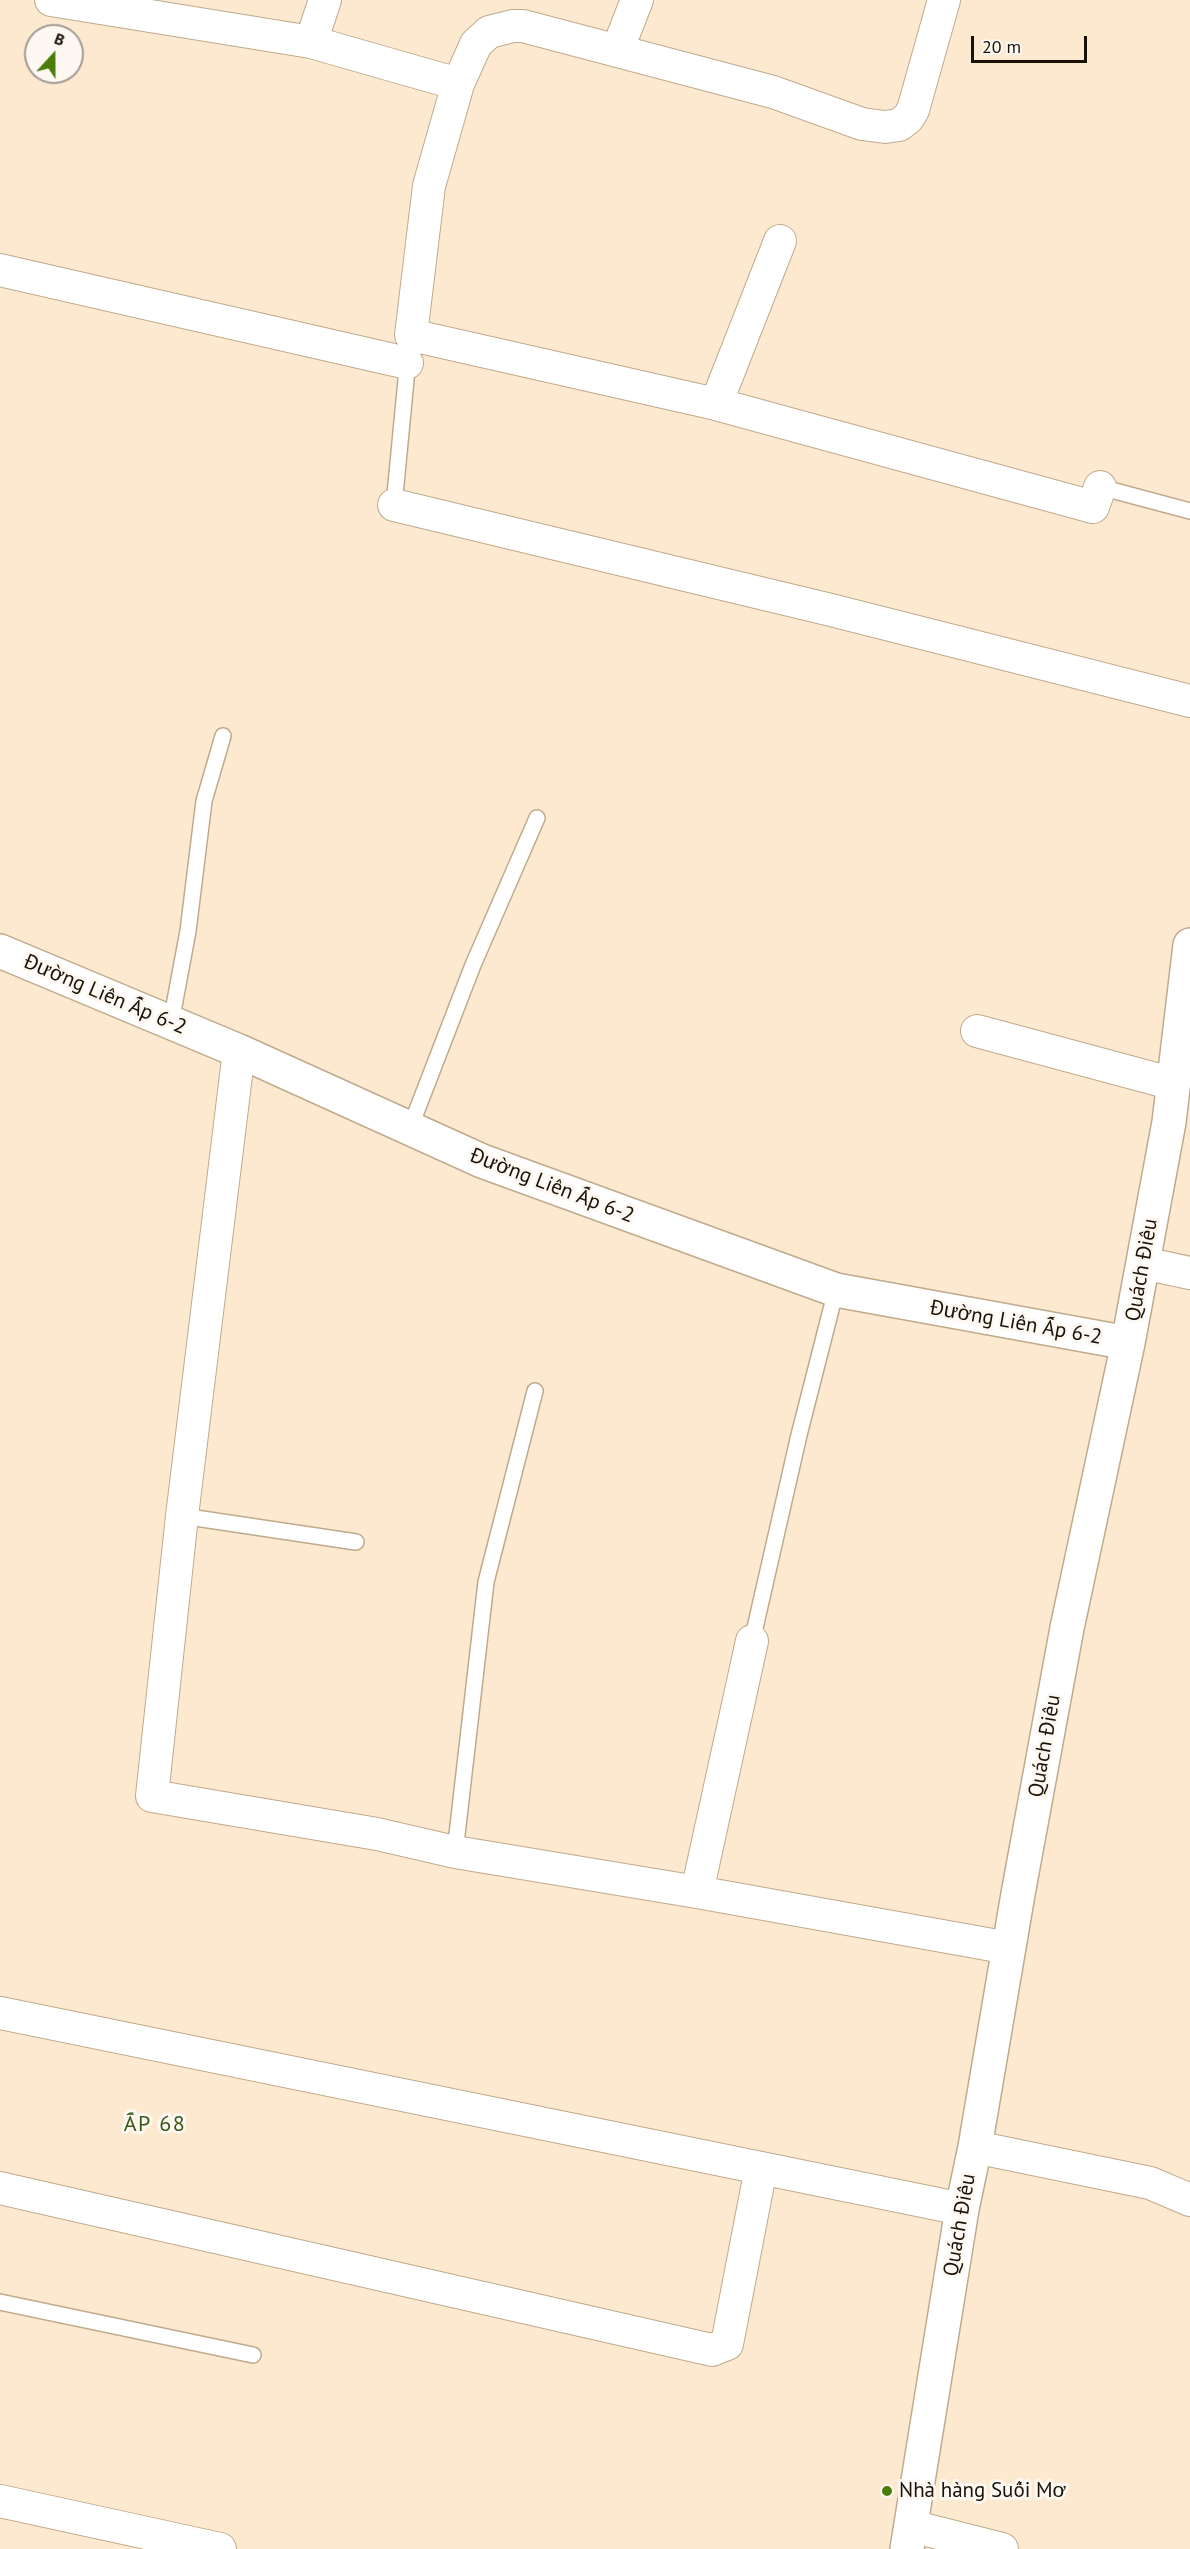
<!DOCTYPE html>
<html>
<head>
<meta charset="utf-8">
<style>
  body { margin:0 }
  #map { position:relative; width:1190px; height:2549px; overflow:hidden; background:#fce9d0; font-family:"PT Sans",sans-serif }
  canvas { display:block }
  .north { position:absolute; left:24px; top:24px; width:60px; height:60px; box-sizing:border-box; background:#fdf8f2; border:2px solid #a29c94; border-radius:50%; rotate:21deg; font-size:16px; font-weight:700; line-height:24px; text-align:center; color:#1a1207 }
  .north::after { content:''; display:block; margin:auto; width:21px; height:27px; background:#4c7d0b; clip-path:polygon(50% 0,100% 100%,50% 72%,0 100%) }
  .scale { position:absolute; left:971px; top:36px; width:116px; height:27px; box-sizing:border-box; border:3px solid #1a1207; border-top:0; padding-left:8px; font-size:18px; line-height:21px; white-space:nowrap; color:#1a1207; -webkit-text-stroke:4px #fdf8f2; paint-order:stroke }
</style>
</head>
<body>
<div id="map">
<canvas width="1190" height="2549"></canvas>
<div class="north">B</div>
<div class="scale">20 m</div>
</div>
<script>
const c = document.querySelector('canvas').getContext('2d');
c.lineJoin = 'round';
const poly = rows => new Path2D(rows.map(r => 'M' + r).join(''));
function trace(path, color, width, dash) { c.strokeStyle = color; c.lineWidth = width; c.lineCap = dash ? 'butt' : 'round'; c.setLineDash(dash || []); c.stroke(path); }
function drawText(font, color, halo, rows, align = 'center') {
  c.font = font + ' "PT Sans",sans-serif'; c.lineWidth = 6; c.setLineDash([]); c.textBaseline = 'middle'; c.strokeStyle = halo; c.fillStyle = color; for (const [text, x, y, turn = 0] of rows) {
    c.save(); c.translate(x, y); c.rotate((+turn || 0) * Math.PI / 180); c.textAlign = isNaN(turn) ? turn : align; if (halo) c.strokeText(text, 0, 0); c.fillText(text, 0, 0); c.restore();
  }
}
const lane = poly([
  [1100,487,1190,511],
  [394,505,408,359],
  [171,1022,188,931,204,801,223,736],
  [410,1128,473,965,537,818],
  [182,1516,356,1542],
  [752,1641,799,1435,836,1290],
  [455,1852,486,1582,535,1391],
  [0,2302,253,2355]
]);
const street = poly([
  [51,0,311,42,458,84,476,44,489,32,513,26,523,26,773,92,862,124,885,127,899,125,908,118,913,110,944,0],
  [311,42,325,0],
  [617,51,637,0],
  [458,84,429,186,411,335,716,404,1093,507,1100,487],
  [0,270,407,363],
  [716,404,780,241],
  [394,505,831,610,1190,701],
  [977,1031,1174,1084],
  [239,1051,182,1516,152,1796,377,1834,455,1852,697,1892,1009,1948],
  [1143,1263,1190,1273],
  [697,1892,752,1641],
  [0,2013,962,2209],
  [975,2147,1150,2183,1190,2200],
  [0,2188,712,2350,727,2344,761,2168],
  [0,2501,220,2549],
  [911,2526,1002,2549]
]);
const secondary = poly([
  [0,951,239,1051,482,1161,836,1290,1128,1343],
  [907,2549,962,2209,975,2147,1018,1894,1067,1628,1128,1343,1169,1122,1190,945]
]);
trace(lane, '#c0aa8c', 18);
trace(street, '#c0aa8c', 34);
trace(secondary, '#c0aa8c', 36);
trace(lane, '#fff', 15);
trace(street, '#fff', 32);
trace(secondary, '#fff', 33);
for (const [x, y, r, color] of [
  [887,2491,6,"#4c7d0b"]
]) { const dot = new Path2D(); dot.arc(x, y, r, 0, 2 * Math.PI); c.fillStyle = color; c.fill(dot); trace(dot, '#fdf8f2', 2); }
drawText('21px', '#1a1207', '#fdf8f2', [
  ["Đường Liên Ấp 6-2",105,995,23],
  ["Đường Liên Ấp 6-2",552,1186,21],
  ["Quách Điêu",1142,1270,-80],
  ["Đường Liên Ấp 6-2",1016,1323,10],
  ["Quách Điêu",1045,1746,-80],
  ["Quách Điêu",960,2225,-80]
]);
drawText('21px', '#1a1207', '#fdf8f2', [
  ["Nhà hàng Suối Mơ",899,2491]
], 'left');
c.letterSpacing = '1.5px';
drawText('22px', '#3a5a19', '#fdf8f2', [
  ["ẤP 68",155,2125]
]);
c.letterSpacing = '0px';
</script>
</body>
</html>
